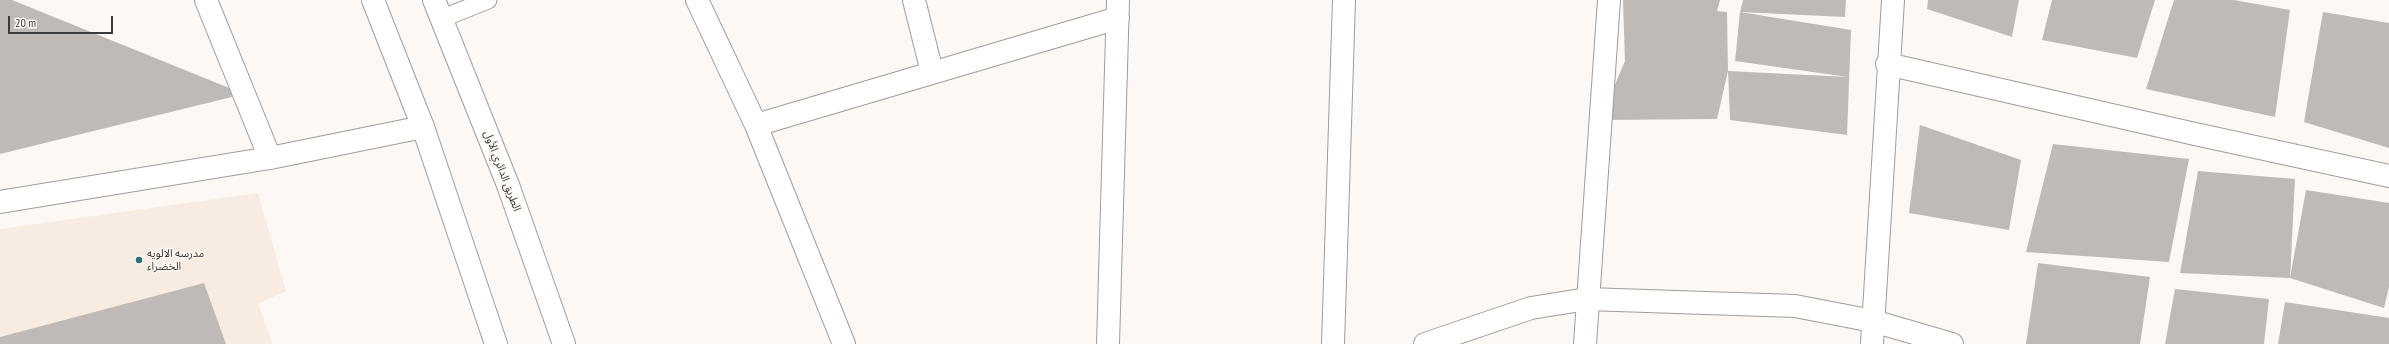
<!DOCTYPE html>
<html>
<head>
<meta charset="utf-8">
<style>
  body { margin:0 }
  #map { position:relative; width:2389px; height:344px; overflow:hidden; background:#fdf8f3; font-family:"PT Sans Narrow",sans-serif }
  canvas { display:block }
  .scale { position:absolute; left:8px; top:16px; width:105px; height:18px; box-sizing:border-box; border:2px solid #3c3a38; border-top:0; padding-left:5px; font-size:12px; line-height:14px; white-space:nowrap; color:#3c3a38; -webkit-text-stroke:3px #fdf8f3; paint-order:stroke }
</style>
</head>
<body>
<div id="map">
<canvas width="2389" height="344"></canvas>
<div class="scale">20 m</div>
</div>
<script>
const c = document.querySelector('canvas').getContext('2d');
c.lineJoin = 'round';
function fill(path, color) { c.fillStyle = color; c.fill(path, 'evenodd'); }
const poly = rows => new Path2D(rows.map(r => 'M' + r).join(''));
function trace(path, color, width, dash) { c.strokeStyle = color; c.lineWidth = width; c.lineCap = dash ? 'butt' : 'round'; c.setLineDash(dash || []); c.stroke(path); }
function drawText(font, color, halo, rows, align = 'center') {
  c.font = font + ' "PT Sans Narrow","Noto Sans Arabic",sans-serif'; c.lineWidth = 3; c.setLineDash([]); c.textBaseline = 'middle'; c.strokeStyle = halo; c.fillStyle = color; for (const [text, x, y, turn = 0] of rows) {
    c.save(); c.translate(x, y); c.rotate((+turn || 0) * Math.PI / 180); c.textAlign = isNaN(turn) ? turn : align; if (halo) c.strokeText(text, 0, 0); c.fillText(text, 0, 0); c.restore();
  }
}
fill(poly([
  [258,193,286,291,258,304,273,344,0,344,0,229]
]), '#f8ece2');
fill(poly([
  [0,0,12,0,244,94,0,154],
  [1623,0,1720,0,1717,11,1727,12,1728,71,1848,77,1735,61,1740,12,1851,30,1847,135,1730,120,1728,71,1717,119,1600,120,1625,61],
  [1743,0,1846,0,1845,17,1740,12],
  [1928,0,2019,0,2012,37,1927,9],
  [2052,0,2155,0,2137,58,2042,40],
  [2174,0,2234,0,2290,10,2275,117,2146,89],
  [2323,12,2389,23,2389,148,2304,122],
  [1920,125,2021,160,2009,230,1909,213],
  [2053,144,2189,159,2169,262,2026,252],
  [2198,171,2295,179,2290,278,2306,190,2389,203,2389,287,2384,308,2290,278,2180,273],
  [2038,263,2150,277,2140,344,2026,344],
  [204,283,226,344,0,344,0,337],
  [2175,289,2269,299,2264,344,2165,344],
  [2285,302,2389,318,2389,344,2278,344]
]), '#c0bab6');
const lane = poly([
  [443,18,488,0]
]);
const street = poly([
  [206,0,270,158],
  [697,0,756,125,844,344],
  [914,0,932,72],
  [1887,64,2195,134,2389,176],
  [756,125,1118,18],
  [0,202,270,158,423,127],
  [1108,344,1118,0],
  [1333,344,1344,0],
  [1425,344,1531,308,1587,299,1795,306,1873,321,1952,344],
  [1585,344,1609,0],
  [1872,344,1893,0]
]);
const primary = poly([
  [373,0,423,127,496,344],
  [434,0,508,185,564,344]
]);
trace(lane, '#a29c98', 19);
trace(street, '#a29c98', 24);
trace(primary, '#a29c98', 24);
trace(lane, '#fff', 17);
trace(street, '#fff', 22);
trace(primary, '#fff', 22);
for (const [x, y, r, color] of [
  [139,260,4,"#28717a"]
]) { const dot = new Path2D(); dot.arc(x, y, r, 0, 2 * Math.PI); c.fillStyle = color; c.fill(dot); trace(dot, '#fdf8f3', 1.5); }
drawText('11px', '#3c3a38', '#fdf8f3', [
  ["الطريق الدائري الأول",502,171,69]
]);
drawText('11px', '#3c3a38', '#fdf8f3', [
  ["مدرسه الالويه",147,254],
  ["الخضراء",147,267]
], 'left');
</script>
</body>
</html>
